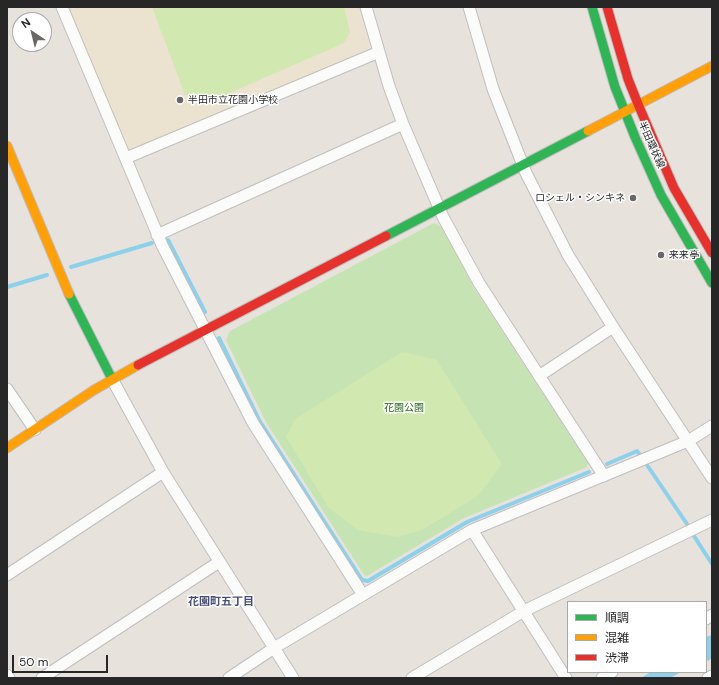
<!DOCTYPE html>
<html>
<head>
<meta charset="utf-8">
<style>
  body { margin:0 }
  #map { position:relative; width:719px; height:685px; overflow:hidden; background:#e7e2dc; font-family:"DM Sans","Noto Sans JP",sans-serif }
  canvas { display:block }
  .frame { position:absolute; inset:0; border:8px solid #272727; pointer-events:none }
  .legend { position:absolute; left:567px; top:601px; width:140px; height:72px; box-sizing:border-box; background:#fff; border:1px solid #a9a9a9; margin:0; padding:5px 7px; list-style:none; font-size:12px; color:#272727 }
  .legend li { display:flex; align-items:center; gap:8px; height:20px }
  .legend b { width:20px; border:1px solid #a9a9a9 }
  .north { position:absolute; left:12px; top:12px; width:40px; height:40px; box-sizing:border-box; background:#fff; border:1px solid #a9a9a9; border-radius:50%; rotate:325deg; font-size:11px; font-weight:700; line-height:16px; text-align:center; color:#272727 }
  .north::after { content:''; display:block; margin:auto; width:14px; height:18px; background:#6a6866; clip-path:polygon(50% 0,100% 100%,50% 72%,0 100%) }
  .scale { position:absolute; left:12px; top:655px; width:96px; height:18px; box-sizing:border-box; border:2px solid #272727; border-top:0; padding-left:5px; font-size:12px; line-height:14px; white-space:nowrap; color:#272727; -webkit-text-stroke:3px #fff; paint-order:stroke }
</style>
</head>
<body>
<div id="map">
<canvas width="719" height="685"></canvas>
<div class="frame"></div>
<ul class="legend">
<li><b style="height:5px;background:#30b455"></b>順調</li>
<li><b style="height:5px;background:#ff9f0a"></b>混雑</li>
<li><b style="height:5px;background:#e5322d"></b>渋滞</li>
</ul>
<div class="north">N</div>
<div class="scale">50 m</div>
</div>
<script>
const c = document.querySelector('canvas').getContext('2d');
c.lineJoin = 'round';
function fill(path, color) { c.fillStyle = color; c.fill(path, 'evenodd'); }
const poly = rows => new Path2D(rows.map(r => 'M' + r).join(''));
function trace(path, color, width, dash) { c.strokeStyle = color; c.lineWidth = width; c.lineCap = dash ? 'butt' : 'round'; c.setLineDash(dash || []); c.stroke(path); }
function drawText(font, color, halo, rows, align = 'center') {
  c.font = font + ' "DM Sans","Noto Sans JP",sans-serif'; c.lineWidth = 3; c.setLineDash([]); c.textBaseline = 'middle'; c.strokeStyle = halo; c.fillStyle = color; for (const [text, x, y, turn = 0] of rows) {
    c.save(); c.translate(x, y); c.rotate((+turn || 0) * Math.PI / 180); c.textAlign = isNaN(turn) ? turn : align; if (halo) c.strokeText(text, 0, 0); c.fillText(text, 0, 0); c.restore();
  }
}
fill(poly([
  [68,7,359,7,370,46,367,53,137,149,127,147]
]), '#ebe2d0');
fill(poly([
  [434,223,442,227,474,288,588,463,587,467,464,518,367,576,364,575,266,422,226,340,230,331]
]), '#c6e3b3');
fill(poly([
  [152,7,344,7,350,32,344,43,200,106,194,93,185,95],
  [402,352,437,360,502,464,478,496,422,530,398,537,358,530,328,507,286,437,295,419]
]), '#d2e8b1');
fill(poly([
  [712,635,712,658,708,661,706,658,706,637],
  [651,672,681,672,670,678,641,678]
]), '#8dd0eb');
trace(poly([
  [168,240,205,312],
  [71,267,152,243],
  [7,287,47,275],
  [219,338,259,420,362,580,368,581,467,522,589,472],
  [607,464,637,451,640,455],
  [647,465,687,524],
  [694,536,712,564]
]), '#8dd0eb', 4);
const street = poly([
  [62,7,162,245,253,423,363,595],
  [366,7,389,86,403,124,443,217,479,283,604,476],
  [469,7,493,89,526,173,568,255,613,327,712,478],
  [126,158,379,52],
  [157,235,403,124],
  [539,376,613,327],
  [112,379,163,472,293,678],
  [7,389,35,430],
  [472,530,566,678],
  [7,575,163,472],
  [706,619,712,615],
  [7,675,9,678],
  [42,678,219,562],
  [229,678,274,648,472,530,688,441,712,426],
  [412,678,524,611,712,520],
  [602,678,612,672],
  [708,678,712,676]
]);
const fast = poly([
  [592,7,615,87,635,137,661,195,712,283],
  [386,236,588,131],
  [69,294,112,379]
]);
const slow = poly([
  [588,131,712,66],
  [7,146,69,294],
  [7,448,94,390,138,365]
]);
const jam = poly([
  [607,7,628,79,638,104,674,188,712,253],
  [138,365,386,236]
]);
trace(street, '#c0bebe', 13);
trace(fast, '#c0bebe', 11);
trace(slow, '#c0bebe', 11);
trace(jam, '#c0bebe', 11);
trace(street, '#fbfbfa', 11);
trace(fast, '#30b455', 9);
trace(slow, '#ff9f0a', 9);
trace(jam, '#e5322d', 9);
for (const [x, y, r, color] of [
  [180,100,4,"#6a6866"],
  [633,198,4,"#6a6866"],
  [661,255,4,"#6a6866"]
]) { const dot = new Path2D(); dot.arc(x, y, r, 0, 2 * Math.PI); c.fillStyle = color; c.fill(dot); trace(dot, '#fff', 1.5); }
drawText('10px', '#272727', '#fff', [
  ["半田市立花園小学校",188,100],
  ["ロシェル・シンキネ",625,198,"right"],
  ["来来亭",669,255]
], 'left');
drawText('10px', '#272727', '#fff', [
  ["半田環状線",651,145,66]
]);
drawText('10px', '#256517', '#fff', [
  ["花園公園",404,408]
]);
drawText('bold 11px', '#474e79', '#fff', [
  ["花園町五丁目",221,602]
]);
</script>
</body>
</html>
